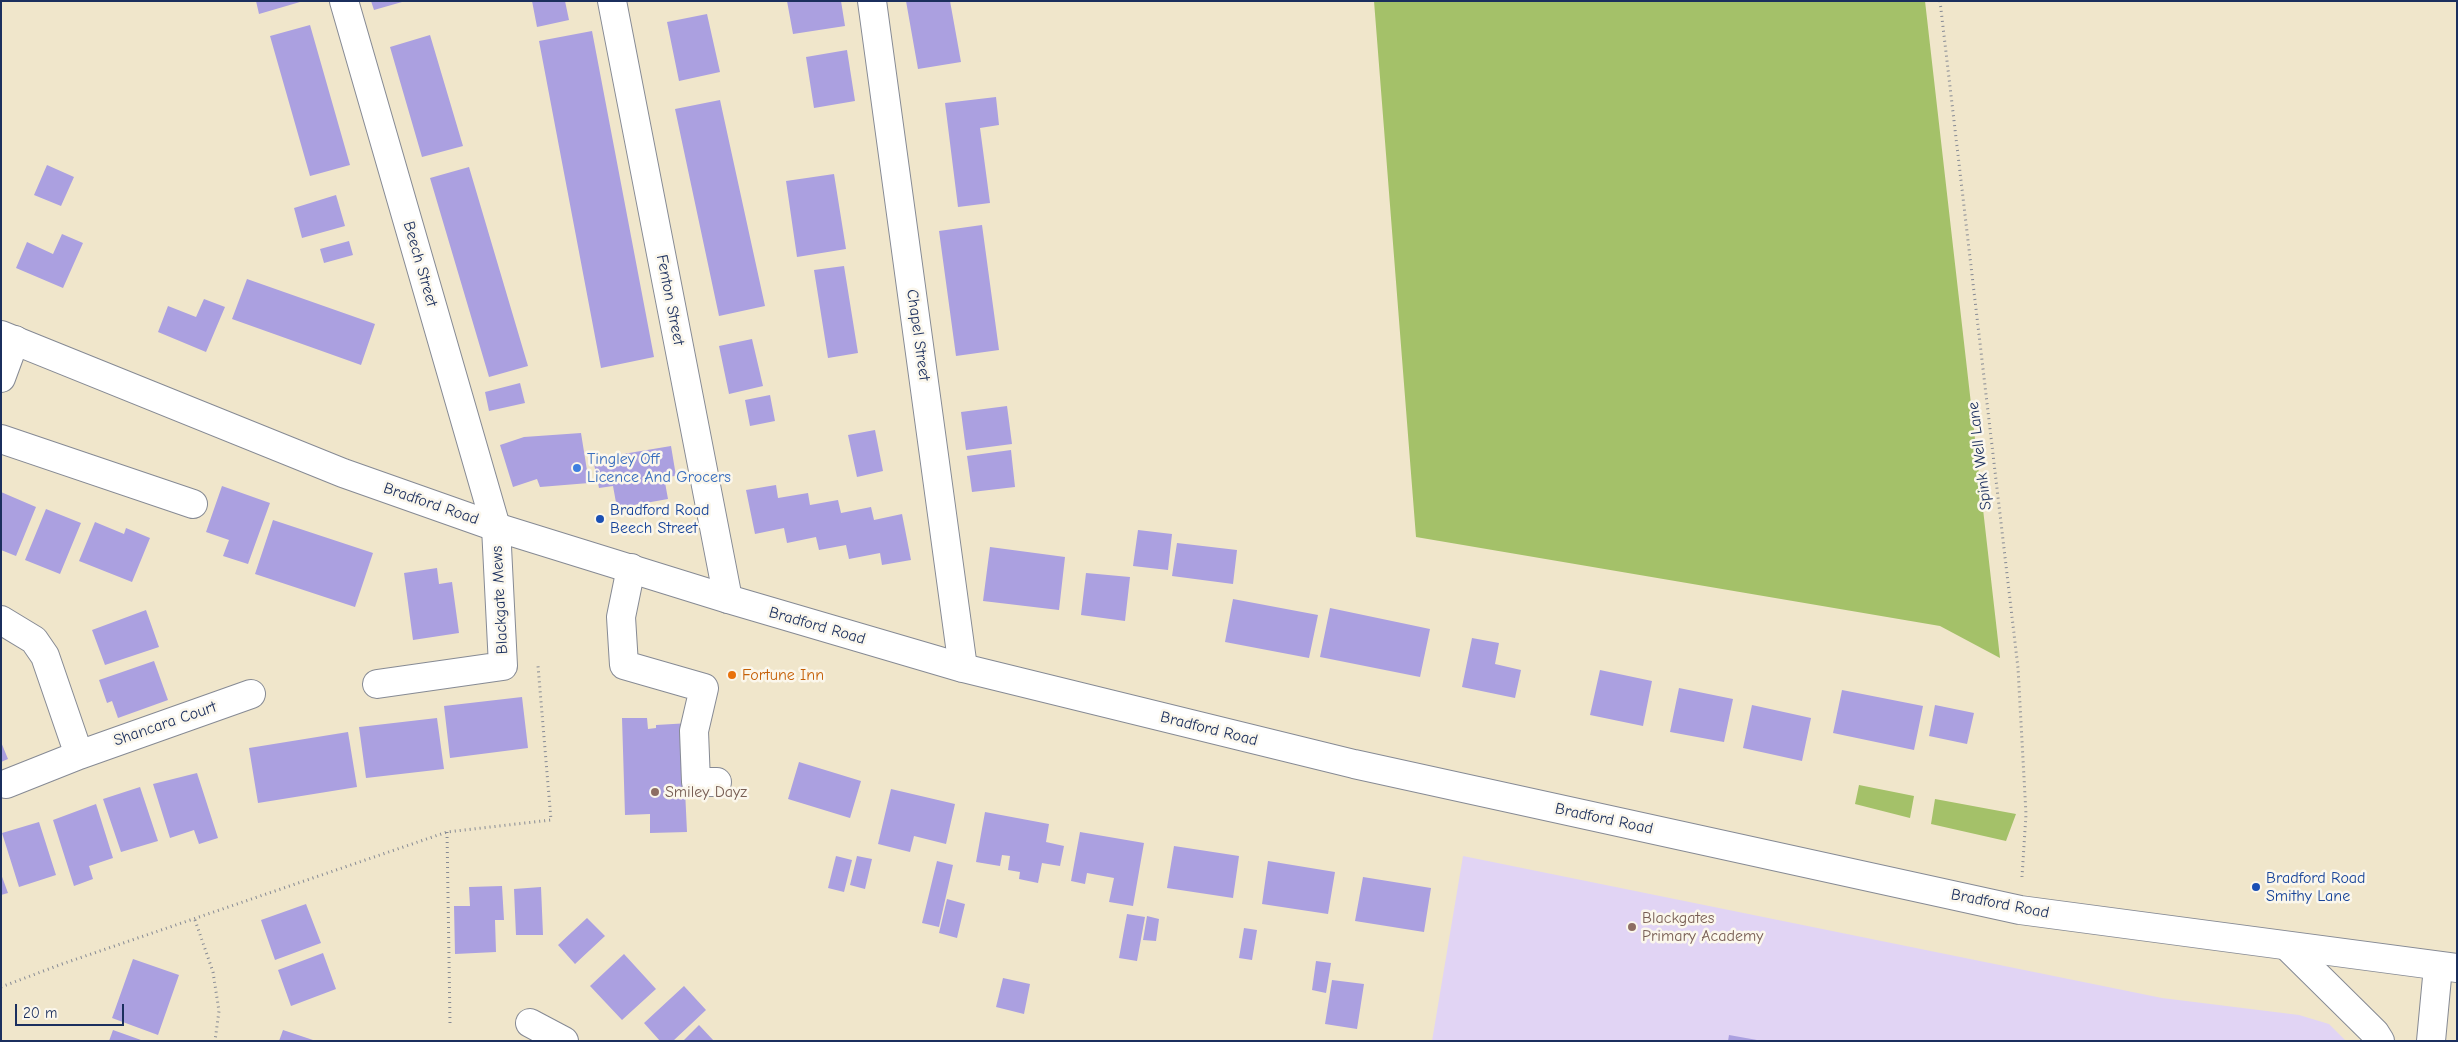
<!DOCTYPE html>
<html>
<head>
<meta charset="utf-8">
<style>
  body { margin:0 }
  #map { position:relative; width:2458px; height:1042px; overflow:hidden; background:#f0e6cb; font-family:"Comic Neue",sans-serif }
  canvas { display:block }
  .frame { position:absolute; inset:0; border:2px solid #1b2f5e; pointer-events:none }
  .scale { position:absolute; left:15px; top:1004px; width:109px; height:22px; box-sizing:border-box; border:2px solid #1b2f5e; border-top:0; padding-left:6px; font-size:15px; line-height:18px; white-space:nowrap; color:#1b2f5e; -webkit-text-stroke:4px #fbf7ec; paint-order:stroke }
</style>
</head>
<body>
<div id="map">
<canvas width="2458" height="1042"></canvas>
<div class="frame"></div>
<div class="scale">20 m</div>
</div>
<script>
const c = document.querySelector('canvas').getContext('2d');
c.lineJoin = 'round';
function fill(path, color) { c.fillStyle = color; c.fill(path, 'evenodd'); }
const poly = rows => new Path2D(rows.map(r => 'M' + r).join(''));
function trace(path, color, width, dash) { c.strokeStyle = color; c.lineWidth = width; c.lineCap = dash ? 'butt' : 'round'; c.setLineDash(dash || []); c.stroke(path); }
function drawText(font, color, halo, rows, align = 'center') {
  c.font = font + ' "Comic Neue",sans-serif'; c.lineWidth = 5; c.setLineDash([]); c.textBaseline = 'middle'; c.strokeStyle = halo; c.fillStyle = color; for (const [text, x, y, turn = 0] of rows) {
    c.save(); c.translate(x, y); c.rotate((+turn || 0) * Math.PI / 180); c.textAlign = isNaN(turn) ? turn : align; if (halo) c.strokeText(text, 0, 0); c.fillText(text, 0, 0); c.restore();
  }
}
fill(poly([
  [1463,856,2162,998,2299,1015,2329,1024,2346,1041,1432,1041]
]), '#e1d4f4');
fill(poly([
  [1374,1,1925,1,2000,658,1940,626,1416,537],
  [1859,785,1914,796,1910,818,1855,804],
  [1935,799,2016,814,2006,841,1931,824]
]), '#a4c169');
fill(poly([
  [256,1,300,1,300,2,259,14],
  [371,1,402,1,402,2,374,10],
  [532,1,565,1,569,20,537,27],
  [787,1,841,1,845,26,793,34],
  [906,1,950,1,961,62,918,69],
  [707,14,720,72,679,81,667,22],
  [310,25,350,165,310,176,270,36],
  [592,31,654,357,601,368,539,41],
  [430,35,463,146,422,157,390,47],
  [847,50,855,101,814,108,806,57],
  [996,97,999,125,980,128,990,203,958,207,945,103],
  [720,100,765,306,719,316,675,109],
  [47,165,74,177,61,206,34,195],
  [469,167,528,366,489,377,430,178],
  [834,174,846,249,797,257,786,181],
  [336,195,345,226,302,238,294,208],
  [982,225,999,350,956,356,939,231],
  [62,234,83,243,63,288,16,268,27,242,53,254],
  [349,241,353,255,324,263,320,249],
  [844,266,858,353,828,358,814,270],
  [247,279,375,324,361,365,232,319],
  [204,299,225,307,206,352,158,332,168,306,196,317],
  [752,339,763,386,729,394,719,346],
  [520,383,525,403,489,411,485,392],
  [770,395,775,421,750,426,745,400],
  [1007,406,1012,444,966,450,961,412],
  [875,430,883,471,857,477,848,435],
  [581,433,589,483,540,487,537,479,513,487,500,445,524,437],
  [671,446,676,476,664,477,668,499,617,508,613,486,599,488,593,459],
  [1011,450,1015,487,972,492,967,456],
  [776,485,778,498,808,493,810,505,838,500,841,513,871,507,874,520,902,514,911,560,882,565,880,553,849,559,846,545,819,550,816,537,787,543,784,528,755,534,746,490],
  [222,486,270,503,248,564,223,556,229,540,206,532],
  [1,492,36,507,16,556,1,550],
  [46,509,81,523,60,574,25,560],
  [273,520,373,553,355,607,255,574],
  [95,522,124,534,126,528,150,538,132,582,79,561],
  [1138,530,1172,534,1168,570,1133,566],
  [1177,543,1237,550,1233,584,1172,576],
  [990,547,1065,557,1059,610,983,601],
  [437,568,439,584,452,582,459,633,413,640,404,573],
  [1086,573,1130,577,1125,621,1081,615],
  [1233,599,1318,615,1309,658,1225,642],
  [1330,608,1430,629,1420,677,1320,657],
  [146,610,159,647,105,665,92,630],
  [1472,638,1499,643,1495,664,1521,670,1515,698,1462,687],
  [154,661,168,700,118,718,112,701,107,703,99,680],
  [1600,670,1652,681,1643,726,1590,715],
  [1679,688,1733,699,1724,742,1670,732],
  [1842,690,1923,706,1914,750,1833,733],
  [522,697,528,748,450,758,444,706],
  [1752,705,1811,718,1802,761,1743,748],
  [1935,705,1974,713,1967,744,1929,736],
  [437,718,444,769,366,778,359,727],
  [622,718,647,718,648,729,656,728,656,725,690,723,684,769,687,832,650,833,650,814,625,815],
  [348,732,357,787,258,803,249,748],
  [1,742,8,759,1,762],
  [799,762,861,781,850,818,788,799],
  [197,773,218,838,199,844,194,830,170,838,153,784],
  [140,787,158,841,121,852,103,799],
  [891,789,955,804,946,844,914,836,910,852,878,844],
  [96,804,113,858,89,866,93,879,74,886,53,820],
  [985,812,1049,824,1046,842,1064,846,1060,866,1042,863,1038,883,1019,879,1020,872,1008,870,1010,856,1002,855,1000,866,976,862],
  [39,822,56,875,19,887,2,833],
  [1080,832,1144,843,1133,906,1109,902,1114,878,1087,873,1085,884,1071,881],
  [1174,846,1239,856,1233,898,1167,888],
  [836,856,852,860,844,892,828,888],
  [857,856,872,859,865,889,850,885],
  [937,861,953,865,939,927,922,923],
  [1268,861,1335,872,1328,914,1262,904],
  [1,874,8,893,1,895],
  [1363,877,1431,888,1424,932,1355,921],
  [502,886,504,920,495,920,496,952,455,954,454,906,470,906,469,887],
  [541,887,543,935,516,935,514,889],
  [947,899,965,904,957,938,939,933],
  [306,904,321,943,275,960,261,920],
  [1127,914,1145,917,1137,961,1119,958],
  [1147,916,1159,919,1156,941,1143,940],
  [587,918,605,936,575,964,558,945],
  [1244,928,1257,930,1252,960,1239,958],
  [323,953,336,989,291,1006,278,970],
  [624,954,656,989,622,1020,590,986],
  [133,959,179,975,158,1035,112,1018],
  [1316,961,1331,963,1326,993,1312,990],
  [1003,978,1030,984,1024,1014,996,1007],
  [1332,980,1364,984,1357,1029,1325,1024],
  [684,986,706,1010,673,1041,660,1041,644,1023],
  [699,1025,714,1041,683,1041],
  [113,1030,141,1040,141,1041,109,1041],
  [283,1030,313,1040,313,1041,279,1041],
  [1729,1035,1757,1040,1757,1041,1728,1041]
]), '#aba0e0');
const minor = poly([
  [344,1,496,527,503,666,377,684],
  [612,1,728,599],
  [872,1,963,668],
  [1,378,15,340],
  [1,439,193,504],
  [631,568,621,617,624,665,704,688,694,731,696,782,717,782],
  [1,620,34,640,45,656,79,755],
  [6,784,79,755,251,694],
  [2288,947,2375,1033,2380,1041],
  [530,1023,564,1041],
  [2431,1041,2438,967]
]);
const major = poly([
  [1,335,343,473,496,527,728,599,963,668,1354,764,2020,910,2457,968]
]);
trace(minor, '#868a94', 30);
trace(major, '#868a94', 30);
trace(poly([
  [1940,1,2018,668,2026,814,2022,877],
  [447,832,450,1023],
  [195,920,213,972,219,1011,215,1041],
  [1,987,62,964,447,832,551,820,538,666]
]), '#868a94', 3, [1, 4]);
trace(minor, '#fff', 28);
trace(major, '#fff', 28);
for (const [x, y, r, color] of [
  [577,468,5,"#3f7fe0"],
  [600,519,5,"#1a4fb4"],
  [732,675,5,"#e8710a"],
  [655,792,5,"#8d6e63"],
  [2256,887,5,"#1a4fb4"],
  [1632,927,5,"#8d6e63"]
]) { const dot = new Path2D(); dot.arc(x, y, r, 0, 2 * Math.PI); c.fillStyle = color; c.fill(dot); trace(dot, '#fbf7ec', 2); }
drawText('16px', '#1b2f5e', '#fbf7ec', [
  ["Beech Street",420,264,74],
  ["Fenton Street",670,300,79],
  ["Chapel Street",918,335,82],
  ["Spink Well Lane",1980,456,-97],
  ["Bradford Road",431,504,19],
  ["Blackgate Mews",500,600,-93],
  ["Bradford Road",817,626,16],
  ["Shancara Court",165,724,-19],
  ["Bradford Road",1209,729,14],
  ["Bradford Road",1604,819,12],
  ["Bradford Road",2000,904,11]
]);
drawText('16px', '#366cbe', '#fbf7ec', [
  ["Tingley Off",587,459],
  ["Licence And Grocers",587,477]
], 'left');
drawText('16px', '#164399', '#fbf7ec', [
  ["Bradford Road",610,510],
  ["Beech Street",610,528],
  ["Bradford Road",2266,878],
  ["Smithy Lane",2266,896]
], 'left');
drawText('16px', '#c56008', '#fbf7ec', [
  ["Fortune Inn",742,675]
], 'left');
drawText('16px', '#785e54', '#fbf7ec', [
  ["Smiley Dayz",665,792],
  ["Blackgates",1642,918],
  ["Primary Academy",1642,936]
], 'left');
</script>
</body>
</html>
